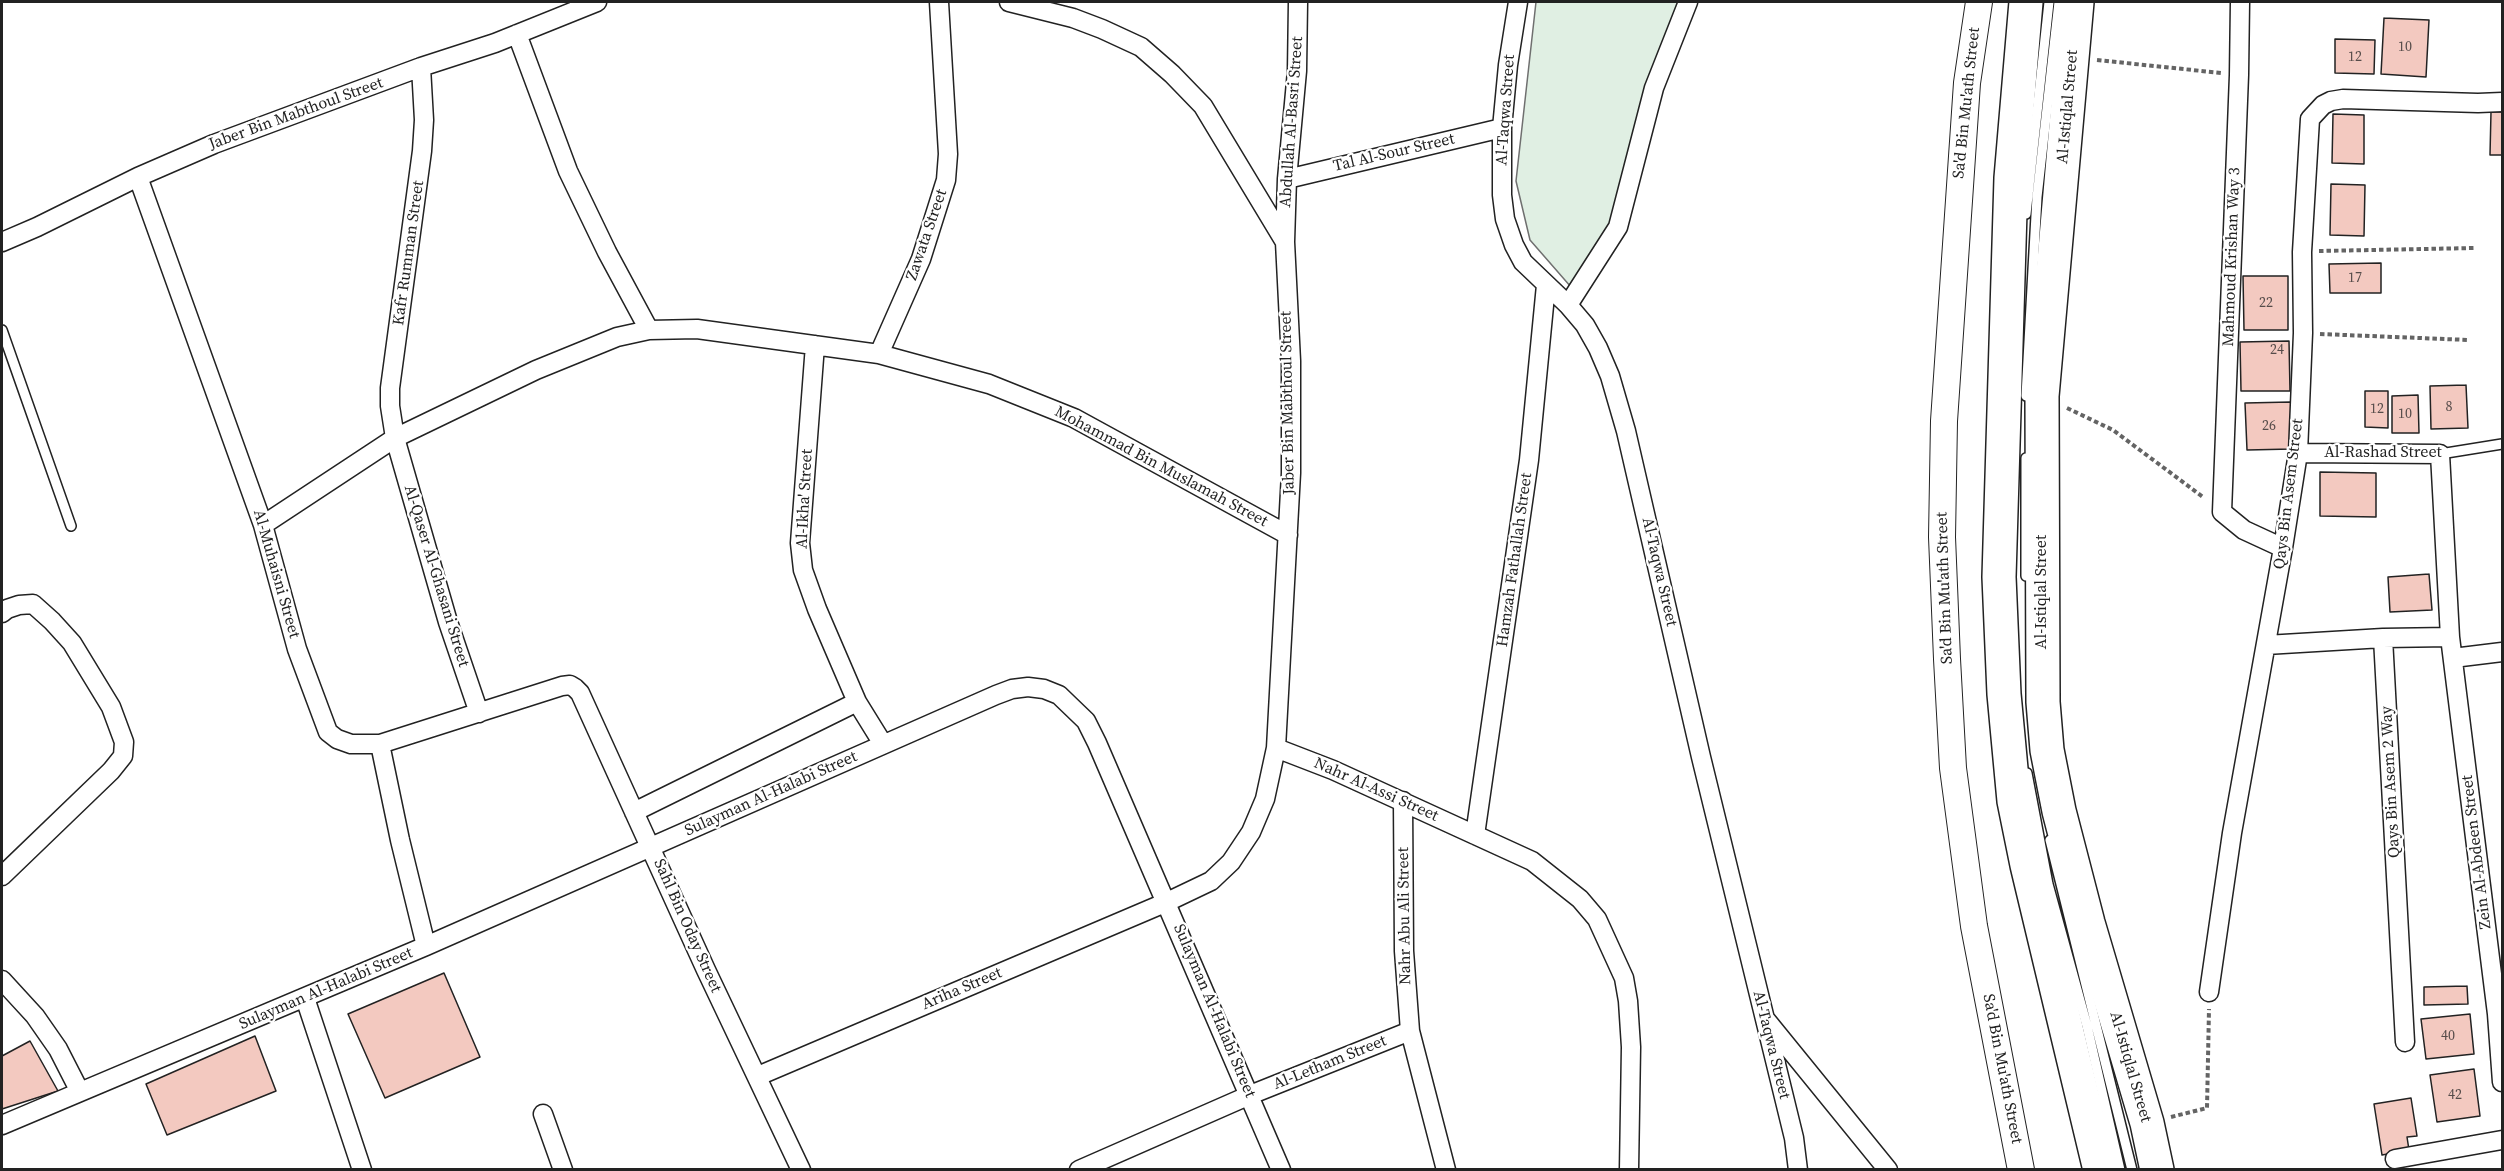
<!DOCTYPE html>
<html>
<head>
<meta charset="utf-8">
<style>
  body { margin:0 }
  #map { position:relative; width:2504px; height:1171px; overflow:hidden; background:#fff; font-family:"Source Serif 4",serif }
  canvas { display:block }
  .frame { position:absolute; inset:0; border:3px solid #222; pointer-events:none }
</style>
</head>
<body>
<div id="map">
<canvas width="2504" height="1171"></canvas>
<div class="frame"></div>
</div>
<script>
const c = document.querySelector('canvas').getContext('2d');
c.lineJoin = 'round';
function fill(path, color) { c.fillStyle = color; c.fill(path, 'evenodd'); }
const poly = rows => new Path2D(rows.map(r => 'M' + r).join(''));
function trace(path, color, width, dash) { c.strokeStyle = color; c.lineWidth = width; c.lineCap = dash ? 'butt' : 'round'; c.setLineDash(dash || []); c.stroke(path); }
function drawText(font, color, halo, rows, align = 'center') {
  c.font = font + ' "Source Serif 4",serif'; c.lineWidth = 4.5; c.setLineDash([]); c.textBaseline = 'middle'; c.strokeStyle = halo; c.fillStyle = color; for (const [text, x, y, turn = 0] of rows) {
    c.save(); c.translate(x, y); c.rotate((+turn || 0) * Math.PI / 180); c.textAlign = isNaN(turn) ? turn : align; if (halo) c.strokeText(text, 0, 0); c.fillText(text, 0, 0); c.restore();
  }
}
const green = poly([
  [1536,2,1690,2,1654,101,1631,210,1571,287,1530,240,1516,181,1536,2]
]);
fill(green, '#e0efe3');
trace(green, '#6f6f6f', 1.5);
const building = poly([
  [2384,18,2429,20,2426,77,2381,74,2384,18],
  [2335,39,2375,40,2374,74,2335,73,2335,39],
  [2491,112,2502,112,2502,155,2490,155,2491,112],
  [2333,114,2364,115,2364,164,2332,163,2333,114],
  [2331,184,2365,185,2364,236,2330,235,2331,184],
  [2381,263,2381,293,2330,293,2329,264,2381,263],
  [2243,276,2288,276,2288,330,2244,330,2243,276],
  [2289,341,2290,391,2241,391,2240,342,2289,341],
  [2466,385,2468,428,2431,429,2430,386,2466,385],
  [2365,391,2388,391,2388,428,2365,427,2365,391],
  [2418,395,2419,433,2392,433,2392,396,2418,395],
  [2291,402,2292,449,2247,450,2245,403,2291,402],
  [2320,472,2376,473,2376,517,2320,516,2320,472],
  [2429,574,2432,610,2390,612,2388,577,2429,574],
  [444,973,480,1057,385,1098,348,1014,444,973],
  [2467,986,2468,1004,2424,1005,2424,987,2467,986],
  [2470,1014,2474,1054,2426,1059,2421,1019,2470,1014],
  [255,1036,276,1091,167,1135,146,1084,255,1036],
  [30,1041,58,1091,2,1109,2,1056,30,1041],
  [2474,1069,2480,1116,2437,1122,2430,1075,2474,1069],
  [2411,1098,2417,1136,2407,1137,2409,1150,2382,1155,2374,1104,2411,1098]
]);
fill(building, '#f3c9c0');
trace(building, '#222', 1.5);
const lane = poly([
  [2026,214,2049,2],
  [2,330,71,526],
  [2026,396,2037,197,2059,2],
  [2440,454,2502,444],
  [2026,458,2026,576],
  [2027,773,2048,884,2087,1026,2120,1170],
  [2050,840,2132,1170]
]);
const street = poly([
  [1518,2,1508,65,1502,128,1502,195,1505,219,1514,245,1523,262,1568,305,1585,325,1598,348,1610,376,1626,431,1701,757,1794,1138,1798,1170],
  [2240,2,2239,75,2222,512,2244,530,2283,548],
  [517,34,568,171,607,252,649,330],
  [421,67,424,120,422,151,390,388,390,406,395,438,448,622,479,713],
  [138,177,263,525,297,649,328,732,337,739,351,744,380,744,562,686,570,685,575,688,580,693,706,970,801,1170],
  [1287,179,1502,128],
  [2,242,37,227,138,177,214,144,421,67,495,43,597,2],
  [1285,242,1287,179,1297,71,1298,2],
  [1568,305,1618,227,1654,88,1688,2],
  [815,345,800,543,803,570,817,609,857,702,883,744],
  [879,354,921,259,946,180,948,154,939,2],
  [2298,453,2440,454,2450,637,2497,1014,2502,1082],
  [263,525,395,438,536,370,617,337,649,330,697,329,879,354,989,384,1074,418,1288,535],
  [2,613,7,609,19,605,33,604,52,621,72,643,111,707,124,742,123,756,111,771,2,876],
  [2383,638,2405,1042],
  [2266,645,2383,638,2450,637],
  [2453,658,2502,652],
  [380,744,400,840,426,946],
  [1276,748,1333,770,1532,861,1580,899,1597,919,1624,978,1628,1001,1631,1047,1629,1170],
  [1403,801,1404,951,1410,1031,1446,1170],
  [634,812,857,702],
  [1475,835,1529,460,1546,285],
  [2,980,35,1016,58,1049,80,1092],
  [2209,992,2232,833,2283,548,2298,453,2303,333,2302,252,2310,119,2323,105,2331,101,2343,99,2478,103,2502,102],
  [305,998,362,1170],
  [1766,1020,1888,1170],
  [758,1076,1167,902,1211,881,1231,862,1251,832,1265,799,1276,748,1291,473,1291,361,1285,242,1203,106,1172,74,1141,47,1102,29,1073,18,1009,2],
  [543,1114,563,1170],
  [2,1125,426,946,996,695,1012,689,1028,687,1044,689,1059,695,1086,721,1097,743,1281,1170],
  [2395,1159,2502,1140],
  [1079,1170,1250,1095,1410,1031]
]);
const secondary = poly([
  [1979,2,1967,83,1944,421,1942,537,1947,659,1953,768,1974,926,2021,1170]
]);
const highway = poly([
  [2026,2,2011,178,1999,577,2004,694,2014,801,2027,865,2100,1170],
  [2077,2,2042,396,2043,702,2047,750,2059,811,2088,923,2147,1123,2157,1170]
]);
trace(lane, '#222', 12);
trace(street, '#222', 21);
trace(secondary, '#222', 28);
trace(highway, '#222', 36);
trace(poly([
  [2097,60,2221,73],
  [2319,251,2475,248],
  [2320,334,2469,340],
  [2067,408,2113,430,2203,497],
  [2171,1117,2207,1108,2209,1009]
]), '#646464', 4, [4.5, 3]);
trace(lane, '#fff', 9);
trace(street, '#fff', 18);
trace(secondary, '#fff', 26);
trace(highway, '#fff', 33);
drawText('14px', '#564c4a', null, [
  ["10",2405,47],
  ["12",2355,57],
  ["17",2355,278],
  ["22",2266,303],
  ["24",2277,350],
  ["8",2449,407],
  ["12",2377,409],
  ["10",2405,414],
  ["26",2269,426],
  ["40",2448,1036],
  ["42",2455,1095]
]);
drawText('16px', '#222', '#fff', [
  ["Sa'd Bin Mu'ath Street",1967,103,-84],
  ["Al-Istiqlal Street",2068,107,-85],
  ["Al-Taqwa Street",1506,110,-86],
  ["Jaber Bin Mabthoul Street",296,114,-20],
  ["Abdullah Al-Basri Street",1292,122,-86],
  ["Tal Al-Sour Street",1394,153,-13],
  ["Zawata Street",927,235,-71],
  ["Kafr Rumman Street",409,253,-82],
  ["Mahmoud Krishan Way 3",2232,257,-88],
  ["Jaber Bin Mabthoul Street",1288,403,-91],
  ["Al-Rashad Street",2383,453],
  ["Mohammad Bin Muslamah Street",1161,467,28],
  ["Qays Bin Asem Street",2289,494,-83],
  ["Al-Ikha' Street",805,499,-87],
  ["Hamzah Fathallah Street",1515,560,-82],
  ["Al-Taqwa Street",1659,572,77],
  ["Al-Muhaisni Street",276,574,74],
  ["Al-Qaser Al-Ghasani Street",436,576,73],
  ["Sa'd Bin Mu'ath Street",1945,588,-92],
  ["Al-Istiqlal Street",2042,592,-90],
  ["Qays Bin Asem 2 Way",2391,782,-93],
  ["Nahr Al-Assi Street",1376,790,24],
  ["Sulayman Al-Halabi Street",771,794,-24],
  ["Zein Al-Abdeen Street",2477,852,-97],
  ["Nahr Abu Ali Street",1405,916,-91],
  ["Sahl Bin Oday Street",687,926,66],
  ["Sulayman Al-Halabi Street",326,989,-23],
  ["Ariha Street",962,989,-23],
  ["Sulayman Al-Halabi Street",1214,1011,67],
  ["Al-Taqwa Street",1771,1045,76],
  ["Al-Letham Street",1330,1063,-22],
  ["Al-Istiqlal Street",2130,1067,74],
  ["Sa'd Bin Mu'ath Street",2002,1069,79]
]);
</script>
</body>
</html>
